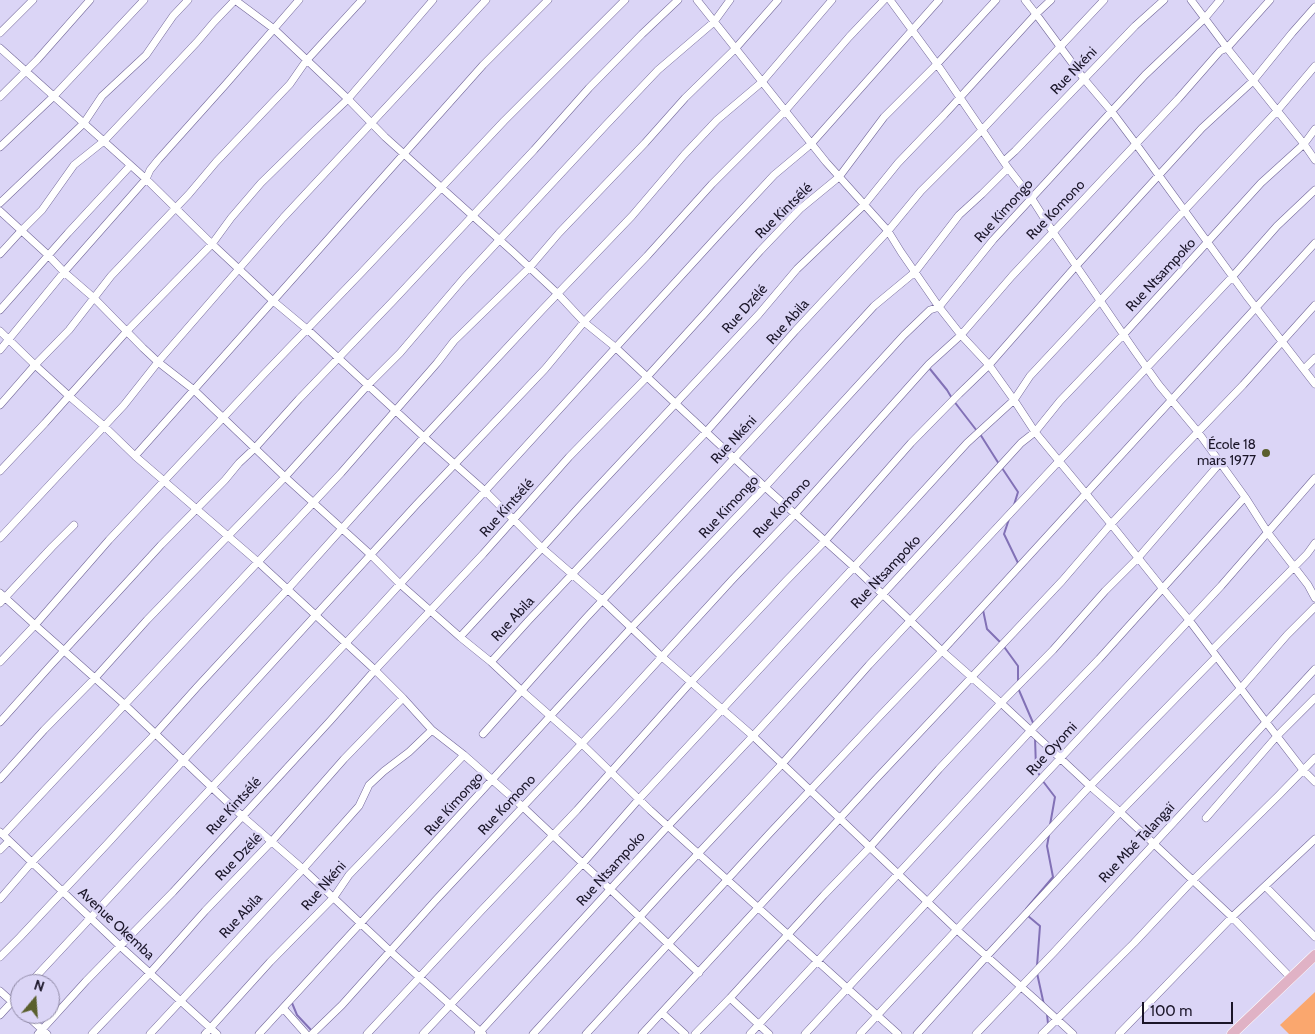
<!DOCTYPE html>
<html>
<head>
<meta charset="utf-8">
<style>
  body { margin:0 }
  #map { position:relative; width:1315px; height:1034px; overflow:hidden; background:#dbd5f6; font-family:Cabin,sans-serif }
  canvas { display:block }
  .north { position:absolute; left:10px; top:974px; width:50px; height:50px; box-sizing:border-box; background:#dbd5f6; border:1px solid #8e88a4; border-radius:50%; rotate:18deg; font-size:14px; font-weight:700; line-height:20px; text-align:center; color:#1a1528 }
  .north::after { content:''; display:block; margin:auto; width:18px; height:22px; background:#5a5f2d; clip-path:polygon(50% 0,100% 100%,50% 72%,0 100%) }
  .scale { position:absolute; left:1142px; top:1002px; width:91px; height:22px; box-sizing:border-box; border:2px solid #1a1528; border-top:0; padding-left:6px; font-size:15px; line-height:18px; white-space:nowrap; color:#1a1528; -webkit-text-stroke:4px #dbd5f6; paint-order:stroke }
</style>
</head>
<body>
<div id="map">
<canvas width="1315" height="1034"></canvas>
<div class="north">N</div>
<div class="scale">100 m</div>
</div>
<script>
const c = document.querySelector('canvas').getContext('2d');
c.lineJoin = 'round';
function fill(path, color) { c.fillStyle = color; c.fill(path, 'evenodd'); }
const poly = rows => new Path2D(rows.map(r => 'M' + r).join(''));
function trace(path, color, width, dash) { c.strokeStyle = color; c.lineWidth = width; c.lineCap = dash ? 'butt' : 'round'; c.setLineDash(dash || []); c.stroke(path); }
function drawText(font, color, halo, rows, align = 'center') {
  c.font = font + ' Cabin,sans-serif'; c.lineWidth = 5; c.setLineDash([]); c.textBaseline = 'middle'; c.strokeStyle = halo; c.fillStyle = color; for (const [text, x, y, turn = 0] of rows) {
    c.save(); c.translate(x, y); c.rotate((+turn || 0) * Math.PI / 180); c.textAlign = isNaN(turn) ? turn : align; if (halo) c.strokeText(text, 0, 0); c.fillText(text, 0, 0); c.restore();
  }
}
fill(poly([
  [1315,992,1315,1034,1289,1034,1280,1025]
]), '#faa76e');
trace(poly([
  [930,369,947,390,953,400,977,431],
  [980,434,999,464],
  [1002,468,1018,492,1014,505],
  [1009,519,1004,534,1018,563,1017,565],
  [983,610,987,629,1002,644,1018,666,1018,683],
  [1018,688,1034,725],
  [1035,737,1036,769,1040,776],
  [1042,780,1055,797,1050,825],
  [1026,909,1053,877,1047,846,1049,835],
  [1028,916,1040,926,1037,966],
  [1037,973,1044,1005],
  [292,1003,297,1015,312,1031],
  [1047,1014,1048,1024]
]), '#8271b6', 2);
const minor = poly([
  [235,0,274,29,348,99,385,137,513,252,558,294,584,322,615,347,765,487,854,567,942,651,1001,703,1090,786,1120,812,1232,917,1290,977],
  [697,0,826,162,888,231,901,252,939,307,961,335,989,365,1014,400,1035,432,1111,524,1163,589,1189,620,1266,722,1303,770,1315,782],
  [890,0,937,64,1008,168,1032,199,1053,232,1134,350,1159,385,1198,432,1245,497,1268,533,1308,585,1315,598],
  [1025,0,1036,14,1084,79,1112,112,1136,144,1246,295,1315,384],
  [1191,0,1227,48,1304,144,1315,160],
  [0,33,33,0],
  [0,48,146,179,212,244,272,300,308,330,424,437,485,491,542,548,603,601,661,656,753,736,957,930,1036,1000,1073,1034],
  [0,97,37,60,90,0],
  [0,147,54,96,144,0],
  [1004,161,1015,151,1135,26,1164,0],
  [0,203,84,123,102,96,146,55,173,16,188,0],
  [0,211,48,255,64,272,94,298,143,348,158,362,194,390,285,477,371,555,400,584,460,637,491,662,522,691,581,743,650,810,898,1034],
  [0,254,21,231,42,210,74,165,104,141,197,42,214,22,235,0],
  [0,310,68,233,130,166],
  [0,331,35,365,69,396,104,426,135,456,258,562,375,670,403,698,432,730,464,755,523,807,699,973],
  [0,350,64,272,146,179,150,170,158,160,226,84,299,0],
  [1304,369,1315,358],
  [0,405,35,365,69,330,111,276,189,194,216,162,290,84,306,61,362,0],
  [135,456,483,65,548,0],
  [0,471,45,423,127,331,212,244,231,218,261,183,312,133,348,99,433,0],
  [0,538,124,405,158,362,283,218,486,0],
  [0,593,35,625,124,704,242,816,303,869,390,951,483,1034],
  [0,603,52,547,74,525],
  [460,637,542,548,579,507,759,314,797,269,864,205,898,163,944,115,1036,14,1051,0],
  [1212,650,1307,554,1315,543],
  [0,662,35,625,109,540,262,376,363,271,504,121,625,0],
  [491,662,529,620,706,432,795,331,888,231,921,191,982,130,1104,0],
  [0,722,50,666,161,545,225,480,239,463,255,448,299,399,394,300,534,150,589,88,642,34,678,0],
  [483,734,586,618,790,398,874,306,915,272,959,215,982,194,1008,168],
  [0,779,44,730,95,678,147,620,285,477,368,385,400,353,464,278,605,126,658,70,714,22,730,0],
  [1206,818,1277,736,1315,698],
  [0,832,120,946,217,1034],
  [3,835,341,473,437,363,454,341,530,267,559,233,645,143,685,98,735,49,778,0],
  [0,850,9,841],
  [1266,887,1315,937],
  [0,899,32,862,155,734,198,686,287,590,424,437,542,310,632,216,684,155,717,120,762,82,832,0],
  [0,957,20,937,108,843,416,505,545,369,584,322,647,256,712,184,785,111,849,37,884,0],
  [29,984,370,617,722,231,774,175,811,144,939,0],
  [0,991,20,1009],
  [730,998,769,1034],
  [283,1008,306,1034],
  [662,1013,685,1034],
  [25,1014,47,1034],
  [0,1015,20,993],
  [38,1034,86,981,173,892,330,721,375,670,483,554,569,457,647,377,705,313,760,251,800,209,839,177,884,117,937,64,996,0],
  [92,1034,150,973,205,911,272,841,344,759,403,698],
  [150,1034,303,869,359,806,369,785,384,771,409,752,432,730],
  [205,1034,270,962,334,897,349,875,464,755],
  [259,1034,631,628,765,487,904,335,930,310,939,307,993,240,1145,75,1205,18,1220,0],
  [312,1034,342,1005,435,901,615,708,732,580,795,514,929,364,961,335,1012,276,1178,99,1220,51,1227,48,1270,0],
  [367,1034,479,913,577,810,691,682,786,581,825,541,911,443,959,394,989,365,1076,266,1202,128,1253,81,1292,33,1315,7],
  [423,1034,583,863,639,799,854,567,967,443,1014,400,1030,376,1277,111,1315,66],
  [478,1034,668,826,753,736,1001,465,1021,443,1035,432,1060,401,1124,334,1261,183,1304,144,1315,129],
  [533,1034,679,874,782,764,869,665,1059,461,1233,276,1277,226,1315,190],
  [586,1034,769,834,877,719,942,651,1315,243],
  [642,1034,875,780,1062,581,1111,524,1170,461,1243,385,1315,305],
  [695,1034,730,998,824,895,870,847,939,769,1001,703,1053,650,1105,591,1138,558,1220,463],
  [750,1034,1034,727,1099,659,1245,497],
  [805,1034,1028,793,1221,586,1315,478],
  [860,1034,1090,786,1216,657],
  [917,1034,986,957,1120,812,1241,688,1287,635,1315,607],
  [976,1034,1056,950,1315,669],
  [1042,1034,1134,943,1193,880,1279,795,1315,758],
  [1119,1034,1232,917,1315,839]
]);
const primary = poly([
  [1232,1034,1315,955]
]);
trace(minor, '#726799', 8);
trace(primary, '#fff', 11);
trace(minor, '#fff', 7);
trace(primary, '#e0b2c5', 10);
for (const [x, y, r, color] of [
  [1266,453,5,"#5a5f2d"]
]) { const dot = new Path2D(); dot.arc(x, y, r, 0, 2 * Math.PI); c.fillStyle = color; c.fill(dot); trace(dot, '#dbd5f6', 2); }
drawText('14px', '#1a1528', '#dbd5f6', [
  ["Rue Nkéni",1074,71,-46],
  ["Rue Komono",1056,210,-46],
  ["Rue Kintsélé",784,211,-44],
  ["Rue Kimongo",1004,211,-48],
  ["Rue Ntsampoko",1161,275,-47],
  ["Rue Dzélé",745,309,-48],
  ["Rue Abila",788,322,-48],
  ["Rue Nkéni",734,440,-47],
  ["Rue Kimongo",729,507,-47],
  ["Rue Kintsélé",507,508,-48],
  ["Rue Komono",782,508,-47],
  ["Rue Ntsampoko",886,572,-47],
  ["Rue Abila",513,619,-47],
  ["Rue Oyomi",1052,749,-47],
  ["Rue Kimongo",454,804,-48],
  ["Rue Komono",507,805,-47],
  ["Rue Kintsélé",234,806,-47],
  ["Rue Mbé Talangaï",1137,843,-47],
  ["Rue Dzélé",239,857,-46],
  ["Rue Ntsampoko",611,869,-48],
  ["Rue Nkéni",324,886,-49],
  ["Rue Abila",241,916,-47],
  ["Avenue Okemba",116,924,43]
]);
drawText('14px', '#1a1528', '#dbd5f6', [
  ["École 18",1256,445],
  ["mars 1977",1256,461]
], 'right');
</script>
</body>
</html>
